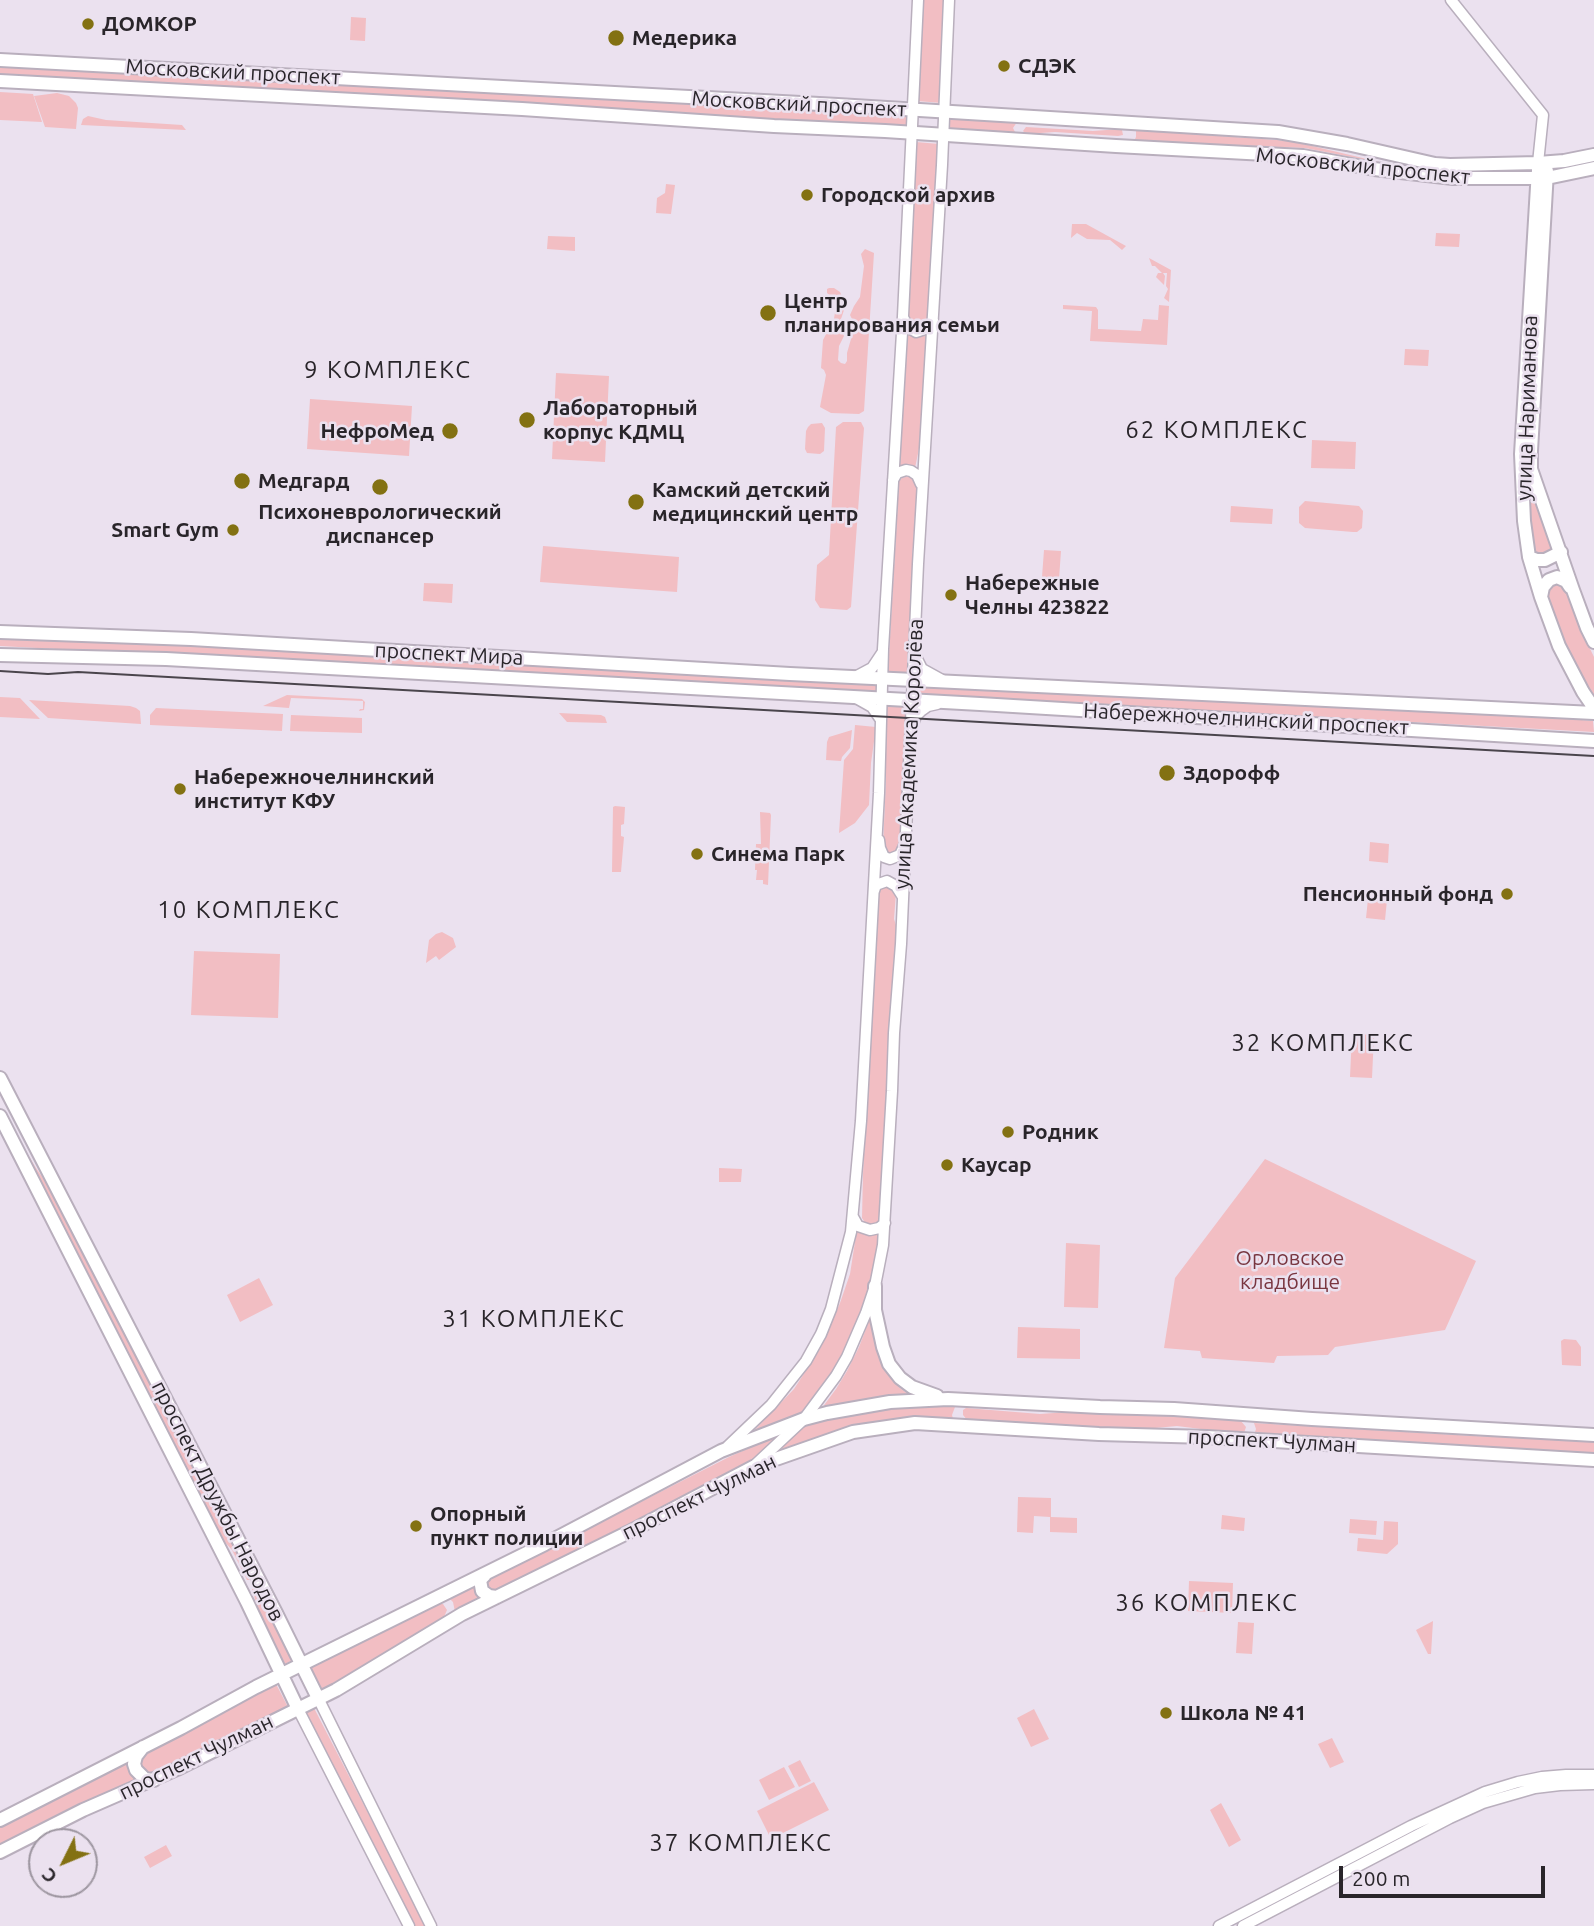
<!DOCTYPE html>
<html>
<head>
<meta charset="utf-8">
<style>
  body { margin:0 }
  #map { position:relative; width:1594px; height:1926px; overflow:hidden; background:#ebe1ef; font-family:Ubuntu,sans-serif }
  canvas { display:block }
  .north { position:absolute; left:28px; top:1828px; width:70px; height:70px; box-sizing:border-box; background:#ebe1ef; border:2px solid #9d96a0; border-radius:50%; rotate:227deg; font-size:19px; font-weight:700; line-height:28px; text-align:center; color:#29252a }
  .north::after { content:''; display:block; margin:auto; width:24px; height:32px; background:#837112; clip-path:polygon(50% 0,100% 100%,50% 72%,0 100%) }
  .scale { position:absolute; left:1339px; top:1866px; width:206px; height:32px; box-sizing:border-box; border:4px solid #29252a; border-top:0; padding-left:9px; font-size:21px; line-height:24px; white-space:nowrap; color:#29252a; -webkit-text-stroke:5px #ebe1ef; paint-order:stroke }
</style>
</head>
<body>
<div id="map">
<canvas width="1594" height="1926"></canvas>
<div class="north">С</div>
<div class="scale">200 m</div>
</div>
<script>
const c = document.querySelector('canvas').getContext('2d');
c.lineJoin = 'round';
function fill(path, color) { c.fillStyle = color; c.fill(path, 'evenodd'); }
const poly = rows => new Path2D(rows.map(r => 'M' + r).join(''));
function trace(path, color, width, dash) { c.strokeStyle = color; c.lineWidth = width; c.lineCap = dash ? 'butt' : 'round'; c.setLineDash(dash || []); c.stroke(path); }
function drawText(font, color, halo, rows, align = 'center') {
  c.font = font + ' Ubuntu,sans-serif'; c.lineWidth = 5; c.setLineDash([]); c.textBaseline = 'middle'; c.strokeStyle = halo; c.fillStyle = color; for (const [text, x, y, turn = 0] of rows) {
    c.save(); c.translate(x, y); c.rotate((+turn || 0) * Math.PI / 180); c.textAlign = isNaN(turn) ? turn : align; if (halo) c.strokeText(text, 0, 0); c.fillText(text, 0, 0); c.restore();
  }
}
fill(poly([
  [924,0,946,0,942,103,917,101],
  [351,17,366,18,365,41,350,40],
  [0,66,909,116,908,127,0,77],
  [0,92,33,94,42,122,0,120],
  [57,93,69,96,76,103,78,108,76,129,45,127,34,96],
  [88,116,106,120,182,125,186,130,81,125,83,119],
  [947,118,1017,122,1013,128,1016,134,947,130],
  [1026,127,1093,131,1120,129,1122,130,1123,135,1118,136,1055,132,1026,134,1023,131],
  [1136,130,1291,141,1388,164,1305,148,1134,141,1136,137],
  [916,142,939,144,929,320,920,327,912,326,907,318],
  [666,184,675,185,671,214,656,213,657,198,665,193],
  [1072,224,1086,224,1126,246,1122,250,1110,240,1087,239,1077,233,1071,238],
  [1436,233,1460,234,1459,247,1435,246],
  [548,236,575,237,575,251,547,249],
  [865,249,874,253,864,411,859,414,831,413,820,407,826,375,824,370,821,368,823,340,834,319,836,305,834,299,827,293,827,289,829,288,834,288,840,292,845,302,844,310,839,325,844,336,839,346,838,360,841,363,845,364,847,361,847,353,853,332,853,321,850,315,854,306,860,297,864,266,861,254],
  [1149,258,1171,270,1169,302,1164,298,1168,289,1166,286,1167,273,1163,273,1165,276,1164,285,1156,277,1158,273,1162,273,1155,266,1152,266],
  [1063,305,1096,307,1098,310,1098,329,1141,331,1143,319,1158,320,1159,305,1169,306,1167,345,1090,341,1092,311,1063,309],
  [906,332,918,337,927,333,921,439,915,468,906,466,898,467],
  [1405,349,1429,350,1428,366,1404,365],
  [556,373,609,376,605,462,552,459],
  [310,399,412,406,409,456,307,449],
  [843,422,861,422,864,428,851,607,847,610,820,608,815,600,817,565,829,555,836,427],
  [822,423,825,428,824,451,820,454,807,453,805,449,806,431,808,427,811,424],
  [1312,440,1356,442,1355,469,1311,468],
  [909,476,915,481,917,486,912,560,914,595,909,673,888,672,899,481,902,478],
  [1528,483,1533,486,1554,551,1551,554,1534,555,1529,516],
  [1305,501,1359,506,1363,511,1362,528,1357,532,1353,532,1305,528,1299,523,1299,507],
  [1231,506,1273,509,1272,524,1230,522],
  [543,546,679,557,677,592,540,582],
  [1044,550,1061,551,1059,579,1042,577],
  [1555,582,1565,586,1579,626,1594,657,1594,699,1565,643,1547,593,1548,588],
  [424,583,453,584,452,603,423,601],
  [0,636,879,683,879,693,0,646],
  [917,684,1570,719,1593,721,1594,732,916,695],
  [287,695,362,699,365,702,364,710,359,711,360,709,363,709,363,701,291,698,289,708,263,706],
  [0,697,20,698,40,719,0,717],
  [29,700,130,706,136,708,140,711,141,724,48,718],
  [887,706,908,707,901,846,898,851,893,853,887,852,883,846,886,779,884,754],
  [156,708,283,714,282,731,150,725,150,715],
  [559,713,601,715,605,717,607,723,567,722],
  [291,715,362,718,362,733,290,731],
  [855,725,876,727,871,763,869,805,855,823,839,833,844,760,853,749],
  [852,730,850,748,842,757,841,761,826,760,827,742,829,737],
  [615,806,625,807,624,824,621,825,621,836,624,837,621,872,612,872,613,807],
  [760,812,770,813,771,815,768,885,763,884,763,880,756,880,757,870,755,870,756,844,761,844],
  [1370,842,1389,844,1388,863,1369,861],
  [888,886,896,893,894,919,897,928,887,1122,881,1218,876,1224,870,1225,866,1224,862,1218,863,1174,877,891,879,888],
  [1368,899,1387,900,1385,920,1366,918],
  [442,932,453,938,456,947,439,960,436,956,426,963,429,940,436,934],
  [194,951,280,954,278,1018,191,1015],
  [1352,1034,1374,1035,1372,1078,1350,1077],
  [21,1143,36,1168,48,1185,83,1252,252,1578,249,1580,247,1580,232,1550,222,1539],
  [1265,1159,1476,1261,1445,1330,1335,1347,1328,1355,1277,1356,1274,1363,1202,1358,1200,1351,1164,1348,1175,1278],
  [719,1168,742,1169,741,1182,719,1182],
  [857,1229,868,1235,881,1231,874,1284,839,1364,802,1416,749,1436,794,1389,820,1349,840,1303,850,1274],
  [1066,1243,1100,1245,1098,1308,1064,1307],
  [259,1278,273,1305,240,1322,227,1295],
  [872,1313,878,1351,884,1369,900,1388,911,1396,819,1412,836,1389,847,1371,859,1347],
  [1018,1327,1080,1329,1080,1359,1017,1358],
  [1564,1339,1576,1340,1581,1347,1581,1366,1562,1365,1561,1341],
  [910,1406,955,1407,952,1415,953,1419,922,1419,777,1453,806,1423,866,1410],
  [966,1408,1040,1414,1068,1412,1161,1415,1241,1421,1246,1427,1244,1433,1241,1434,1177,1426,1144,1429,1099,1428,968,1421,963,1415,963,1410],
  [1254,1423,1474,1436,1594,1440,1594,1456,1254,1435,1256,1429],
  [787,1431,749,1463,696,1490,686,1497,572,1556,549,1564,498,1589,493,1591,487,1586,487,1583,491,1578,729,1457],
  [1018,1497,1051,1498,1051,1517,1077,1518,1077,1533,1050,1532,1050,1517,1034,1516,1033,1533,1017,1532],
  [1222,1515,1245,1518,1244,1531,1221,1529],
  [1350,1519,1377,1521,1376,1535,1349,1533],
  [1384,1521,1398,1522,1398,1544,1387,1554,1357,1551,1358,1538,1383,1540],
  [1189,1581,1233,1583,1232,1613,1188,1611],
  [475,1583,476,1591,482,1598,455,1612,453,1602,447,1596],
  [257,1587,294,1659,285,1664,259,1613,252,1589],
  [435,1603,443,1604,447,1610,444,1617,439,1622,318,1692,306,1669],
  [1433,1621,1431,1654,1428,1654,1416,1630],
  [1238,1622,1254,1623,1252,1654,1236,1653],
  [276,1684,288,1707,154,1775,148,1775,142,1770,140,1763,144,1755],
  [314,1708,426,1926,414,1926,304,1712],
  [1034,1709,1049,1739,1031,1747,1017,1718],
  [1332,1738,1344,1762,1330,1768,1318,1744],
  [132,1757,140,1781,0,1848,0,1824],
  [800,1760,811,1781,799,1787,788,1766],
  [784,1767,795,1787,769,1800,759,1780],
  [814,1782,829,1810,771,1839,757,1811],
  [1221,1803,1241,1840,1229,1847,1210,1810],
  [166,1845,172,1856,150,1868,144,1857]
]), '#f2bec3');
const minor = poly([
  [1451,0,1543,115,1538,163],
  [904,319,907,327,916,332,928,328,933,320],
  [893,480,897,473,906,470,911,471,917,475,921,484],
  [916,657,922,669,942,680],
  [857,676,872,668,882,653],
  [856,698,872,707,881,720],
  [913,724,916,716,921,711,928,706,937,704],
  [879,840,880,848,884,857,890,859,900,855,904,846],
  [874,891,876,885,887,881,896,886,903,897],
  [853,1217,858,1226,870,1230,879,1228,885,1223],
  [728,1446,771,1405,806,1361,821,1334,831,1309,851,1232,861,1121,879,793,883,649,903,316,918,0],
  [756,1464,804,1419,836,1376,847,1357,866,1313,875,1286,883,1245,892,1091,894,1033,901,944,918,564,942,165,949,0],
  [318,1698,431,1926],
  [298,1709,409,1926],
  [1219,1926,1411,1826,1485,1792,1518,1782,1542,1777,1566,1775,1594,1775],
  [1243,1926,1450,1818,1483,1803,1535,1788,1560,1785,1594,1784]
]);
const major = poly([
  [0,60,838,105,1278,132,1347,144,1435,164,1450,165,1538,163,1564,161,1594,155],
  [0,81,522,109,774,126,885,131,1116,146,1303,156,1374,169,1453,178,1547,178,1594,168],
  [1538,170,1521,454,1524,521,1529,557,1541,597,1559,646,1583,692,1594,708],
  [1547,171,1531,451,1531,469,1573,590,1587,628,1594,642],
  [1529,557,1537,560,1545,560,1561,552],
  [1541,597,1543,587,1549,580,1557,577,1566,581,1570,587],
  [0,632,191,639,790,674,1594,713],
  [0,655,166,659,980,704,1594,741],
  [0,1078,276,1613,318,1698],
  [0,1116,247,1602,298,1709],
  [875,1286,875,1310,883,1347,889,1364,900,1378,912,1387,937,1396],
  [485,1575,480,1580,482,1591,489,1596,497,1597],
  [143,1747,136,1756,134,1764,136,1770,145,1779,154,1780],
  [0,1820,181,1728,256,1687,545,1544,721,1451,804,1419,827,1413,890,1402,948,1399,1100,1407,1174,1409,1312,1419,1594,1435],
  [0,1852,83,1810,177,1769,336,1690,462,1614,629,1532,753,1467,853,1432,915,1423,1099,1434,1207,1437,1594,1460]
]);
trace(minor, '#b9afbd', 13);
trace(major, '#b9afbd', 16);
trace(minor, '#fff', 10);
trace(major, '#fff', 12);
trace(poly([
  [0,671,48,674,78,672,1594,756]
]), '#4a454c', 2);
for (const [x, y, r, color] of [
  [88,24,7,"#837112"],
  [616,38,9,"#837112"],
  [1004,66,7,"#837112"],
  [807,195,7,"#837112"],
  [768,313,9,"#837112"],
  [527,420,9,"#837112"],
  [450,431,9,"#837112"],
  [242,481,9,"#837112"],
  [380,487,9,"#837112"],
  [636,502,9,"#837112"],
  [233,530,7,"#837112"],
  [951,595,7,"#837112"],
  [1167,773,9,"#837112"],
  [180,789,7,"#837112"],
  [697,854,7,"#837112"],
  [1507,894,7,"#837112"],
  [1008,1132,7,"#837112"],
  [947,1165,7,"#837112"],
  [416,1526,7,"#837112"],
  [1166,1713,7,"#837112"]
]) { const dot = new Path2D(); dot.arc(x, y, r, 0, 2 * Math.PI); c.fillStyle = color; c.fill(dot); trace(dot, '#ebe1ef', 2.5); }
drawText('bold 21px', '#29252a', '#ebe1ef', [
  ["ДОМКОР",102,24],
  ["Медерика",632,38],
  ["СДЭК",1018,66],
  ["Городской архив",821,195],
  ["Центр",784,301],
  ["планирования семьи",784,325],
  ["Лабораторный",543,408],
  ["корпус КДМЦ",543,432],
  ["НефроМед",434,431,"right"],
  ["Медгард",258,481],
  ["Камский детский",652,490],
  ["медицинский центр",652,514],
  ["Психоневрологический",380,512,"center"],
  ["диспансер",380,536,"center"],
  ["Smart Gym",219,530,"right"],
  ["Набережные",965,583],
  ["Челны 423822",965,607],
  ["Здорофф",1183,773],
  ["Набережночелнинский",194,777],
  ["институт КФУ",194,801],
  ["Синема Парк",711,854],
  ["Пенсионный фонд",1493,894,"right"],
  ["Родник",1022,1132],
  ["Каусар",961,1165],
  ["Опорный",430,1514],
  ["пункт полиции",430,1538],
  ["Школа № 41",1180,1713]
], 'left');
drawText('21px', '#29252a', '#ebe1ef', [
  ["Московский проспект",233,72,3],
  ["Московский проспект",799,104,3],
  ["Московский проспект",1363,166,6],
  ["улица Нариманова",1527,408,-88],
  ["проспект Мира",449,654,3],
  ["Набережночелнинский проспект",1246,719,3],
  ["улица Академика Королёва",909,754,-87],
  ["проспект Чулман",1272,1441,3],
  ["проспект Чулман",699,1497,-26],
  ["проспект Дружбы Народов",218,1501,63],
  ["проспект Чулман",196,1757,-26]
]);
drawText('21px', '#793640', '#ebe1ef', [
  ["Орловское",1290,1258],
  ["кладбище",1290,1282]
]);
c.letterSpacing = '2px';
drawText('24px', '#29252a', '#ebe1ef', [
  ["9 КОМПЛЕКС",388,370],
  ["62 КОМПЛЕКС",1217,430],
  ["10 КОМПЛЕКС",249,910],
  ["32 КОМПЛЕКС",1323,1043],
  ["31 КОМПЛЕКС",534,1319],
  ["36 КОМПЛЕКС",1207,1603],
  ["37 КОМПЛЕКС",741,1843]
]);
c.letterSpacing = '0px';
</script>
</body>
</html>
